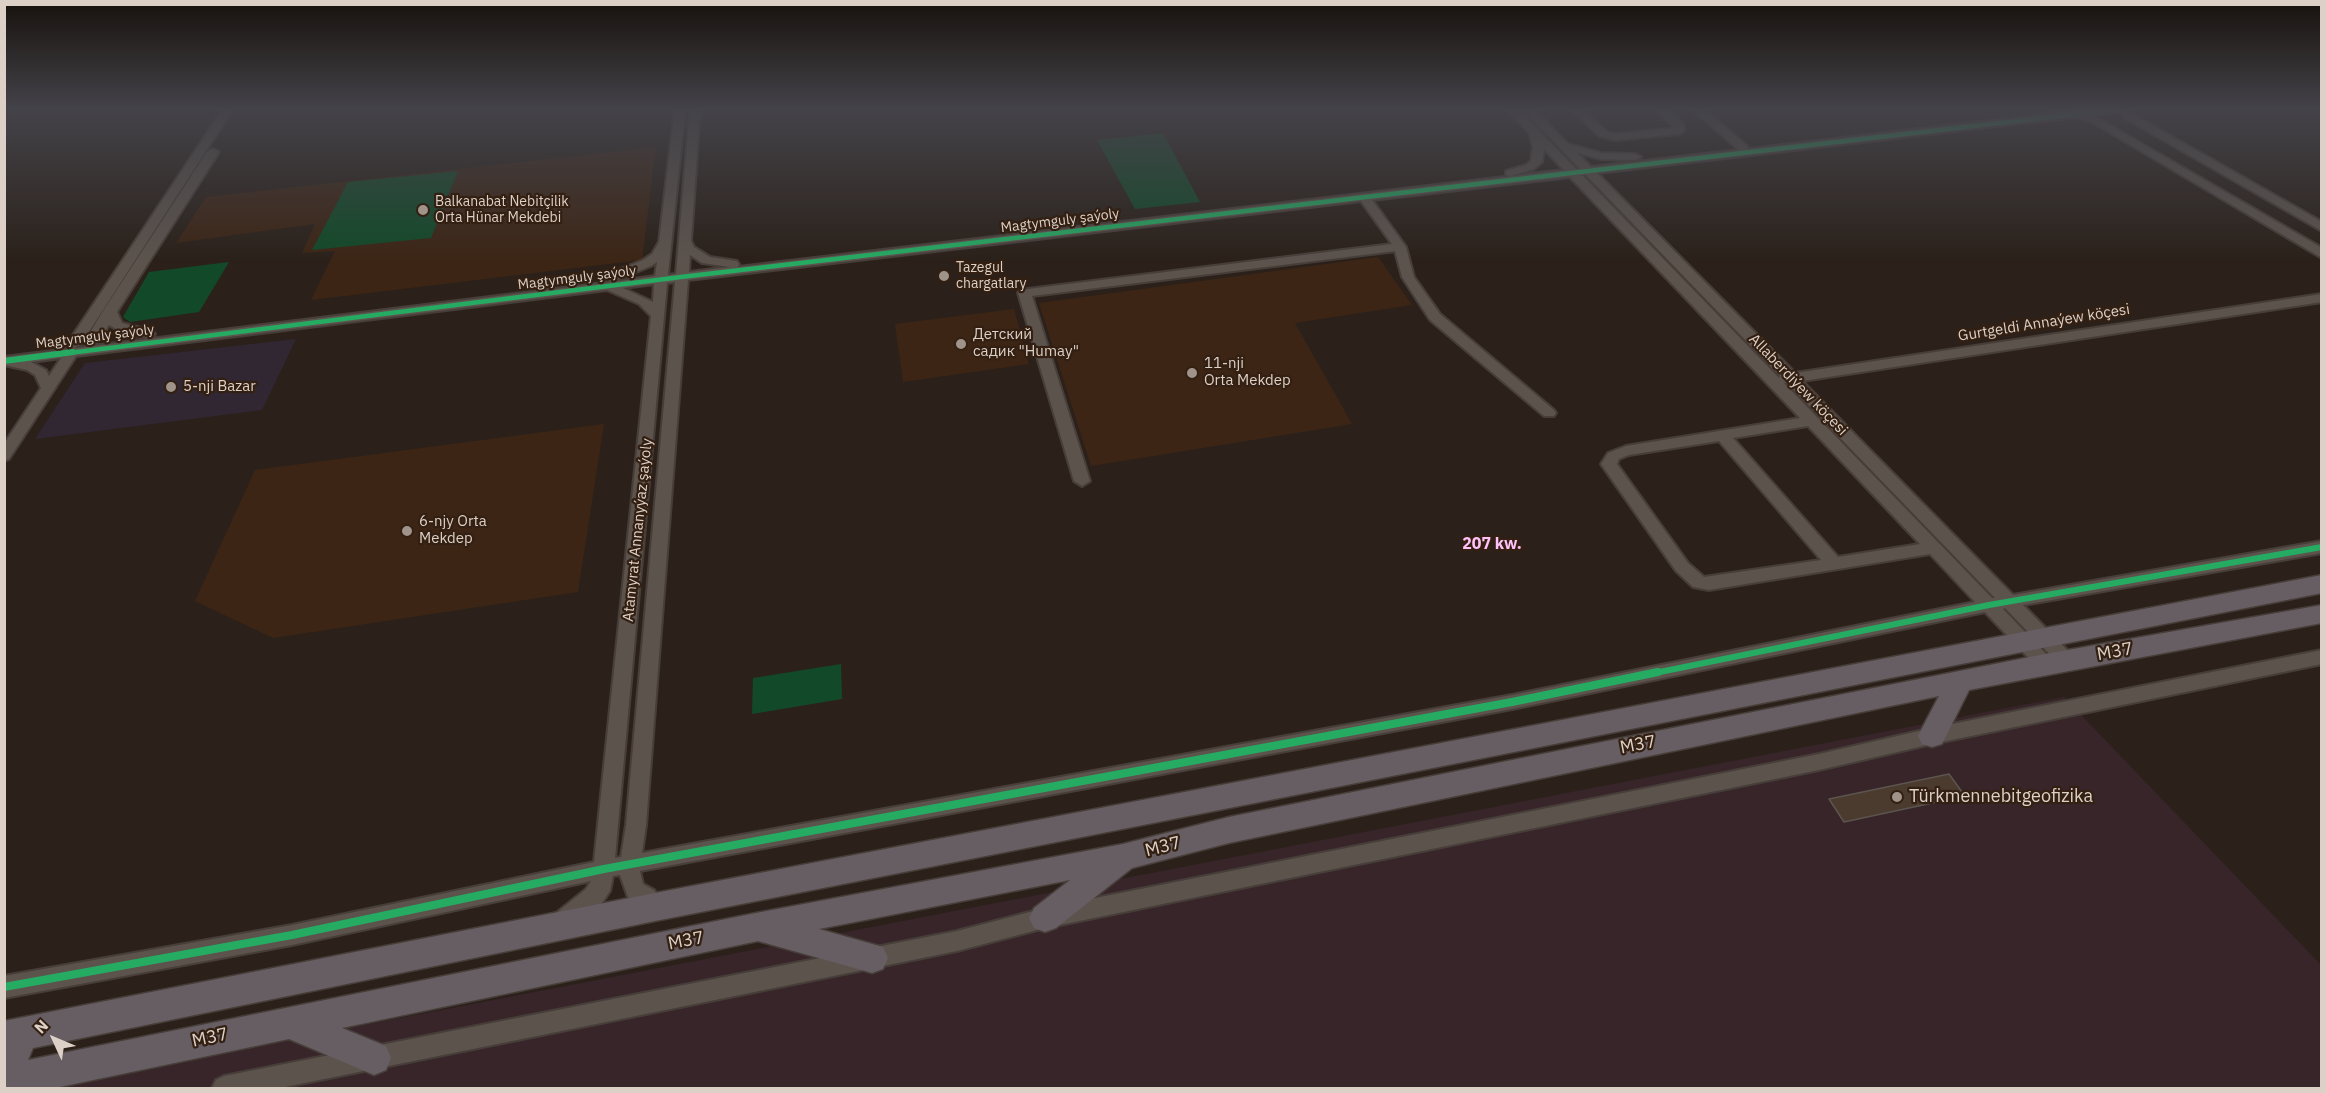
<!DOCTYPE html>
<html>
<head>
<meta charset="utf-8">
<style>
  body { margin:0 }
  #map { position:relative; width:2326px; height:1093px; overflow:hidden; background:#2b211a; font-family:"IBM Plex Sans",sans-serif }
  canvas { display:block }
  .frame { position:absolute; inset:0; border:6px solid #ddd0c7; pointer-events:none }
  .north { position:absolute; left:24px; top:1009px; width:60px; height:60px; -webkit-text-stroke:4px #332012; paint-order:stroke; rotate:314deg; font-size:16px; font-weight:700; line-height:24px; text-align:center; color:#ddd0c7 }
  .north::after { content:''; display:block; margin:auto; width:21px; height:27px; background:#ddd0c7; clip-path:polygon(50% 0,100% 100%,50% 72%,0 100%) }
</style>
</head>
<body>
<div id="map">
<canvas width="2326" height="1093"></canvas>
<div class="frame"></div>
<div class="north">N</div>
</div>
<script>
const c = document.querySelector('canvas').getContext('2d');
c.lineJoin = 'round';
function fill(path, color) { c.fillStyle = color; c.fill(path, 'evenodd'); }
const poly = rows => new Path2D(rows.map(r => 'M' + r).join(''));
function trace(path, color, width, dash) { c.strokeStyle = color; c.lineWidth = width; c.lineCap = dash ? 'butt' : 'round'; c.setLineDash(dash || []); c.stroke(path); }
function drawText(font, color, halo, rows, align = 'center') {
  c.font = font + ' "IBM Plex Sans",sans-serif'; c.lineWidth = 4.5; c.setLineDash([]); c.textBaseline = 'middle'; c.strokeStyle = halo; c.fillStyle = color; for (const [text, x, y, turn = 0] of rows) {
    c.save(); c.translate(x, y); c.rotate((+turn || 0) * Math.PI / 180); c.textAlign = isNaN(turn) ? turn : align; if (halo) c.strokeText(text, 0, 0); c.fillText(text, 0, 0); c.restore();
  }
}
fill(poly([
  [296,339,262,410,35,439,85,363]
]), '#312733');
fill(poly([
  [2064,697,2321,965,2321,1088,37,1088]
]), '#37252a');
fill(poly([
  [656,147,642,260,311,300,335,251,302,253,315,224,176,243,206,197],
  [1378,257,1412,305,1295,323,1352,424,1091,466,1039,303],
  [1014,309,1029,364,903,382,895,324],
  [604,424,578,592,273,638,195,601,255,470]
]), '#3c2515');
fill(poly([
  [1163,133,1200,202,1135,209,1097,140],
  [458,171,431,238,312,250,348,182],
  [229,262,199,312,130,322,123,317,149,272],
  [841,664,842,699,752,714,753,678]
]), '#124a29');
const building = poly([
  [1949,774,1965,796,1844,822,1829,799,1949,774]
]);
fill(building, '#4b3b2e');
trace(building, '#5c544e', 1.5);
const minor = poly([
  [223,109,233,109,81,344,74,348,69,347,67,344,223,109],
  [675,109,685,109,668,275,676,274,690,109,700,109,691,241,694,247,710,257,737,261,739,264,738,267,1564,170,1544,149,1542,162,1534,169,1510,176,1506,175,1506,171,1526,165,1531,161,1533,147,1529,133,1507,109,1518,109,1576,169,1580,169,1523,109,1534,109,1568,144,1601,153,1635,154,1641,157,1635,160,1601,159,1577,153,1591,167,1739,150,1692,109,1704,109,1747,146,1748,149,2089,109,2132,109,2132,114,2322,222,2322,231,2123,117,2122,112,2092,115,2322,248,2322,258,2092,122,2076,117,1597,173,1795,373,2322,294,2322,302,1802,381,2013,595,2322,541,2322,553,2023,605,2073,656,2076,661,2073,666,2067,668,2061,666,2005,608,2003,609,2051,659,2054,664,2051,669,2045,671,2039,669,1985,612,1512,709,640,871,643,884,654,890,666,907,663,914,655,917,647,914,638,904,628,897,620,875,613,876,610,891,602,903,571,928,563,931,555,928,552,921,555,914,586,889,591,881,292,945,4,998,4,976,292,925,594,862,651,316,639,304,607,290,76,356,9,459,4,461,4,444,41,388,35,375,27,370,4,365,4,357,611,282,605,278,606,275,643,260,652,254,659,242,675,109],
  [1582,175,1586,175,1780,376,1779,378,1582,175],
  [1570,177,1800,418,1626,446,1608,453,1601,464,1676,571,1693,587,1709,590,1930,554,1975,602,1512,695,642,853,646,825,688,280,1361,201,1392,244,1020,290,1018,293,1074,481,1082,486,1090,481,1032,296,1395,251,1402,277,1430,320,1544,416,1554,416,1556,413,1554,410,1440,314,1414,277,1406,247,1372,200,1570,177],
  [690,255,702,263,730,267,689,272,690,255],
  [657,262,655,276,612,282,651,266,657,262],
  [675,282,626,825,621,857,615,858,667,283,675,282],
  [654,284,653,302,623,288,654,284],
  [61,358,49,376,46,370,31,362,61,358],
  [1784,383,1787,383,1995,598,1992,598,1784,383],
  [1808,426,1920,544,1838,557,1733,438,1808,426],
  [1719,441,1821,560,1704,577,1688,563,1617,464,1619,459,1629,455,1719,441],
  [1571,109,1583,109,1607,132,1615,134,1674,128,1656,109,1668,109,1683,123,1684,131,1679,134,1615,140,1599,136,1571,109],
  [213,149,219,152,117,312,122,323,153,331,155,334,148,338,123,333,109,325,97,344,87,344,85,341,103,311,207,152,213,149],
  [2322,650,2322,664,1932,744,1819,770,1045,928,957,951,280,1088,212,1088,216,1080,224,1076,957,931,1045,908,1819,754,1932,728,2322,650]
]);
const highway = poly([
  [2322,575,2322,593,655,921,33,1048,28,1060,756,913,1123,844,1229,817,1572,748,2045,654,2322,605,2322,623,1969,690,1942,744,1932,747,1922,744,1918,736,1939,696,1229,843,1132,868,1056,928,1045,932,1034,928,1029,918,1034,908,1070,880,819,929,883,947,888,958,883,969,872,973,758,941,342,1028,386,1046,391,1058,386,1070,374,1075,289,1039,55,1088,4,1088,4,1021,655,893,2322,575]
]);
trace(minor, '#473e39', 4);
trace(highway, '#473e39', 3);
fill(minor, '#5c534d');
fill(highway, '#675e64');
trace(poly([
  [61,354,681,277,2119,109]
]), '#26ab63', 4.5);
trace(poly([
  [4,361,73,352],
  [1650,674,1989,605,2322,547]
]), '#26ab63', 6);
trace(poly([
  [4,987,292,935,604,869,1512,702,1658,672]
]), '#26ab63', 8);
const sky = c.createLinearGradient(0, 0, 0, 262);
sky.addColorStop(0, '#18120e');
sky.addColorStop(0.42, '#444349');
sky.addColorStop(1, '#44434900');
c.fillStyle = sky;
c.fillRect(0, 0, 2326, 262);
for (const [x, y, r, color] of [
  [423,210,6,"#9f938a"],
  [944,276,6,"#9f938a"],
  [961,344,6,"#9f938a"],
  [1192,373,6,"#9f938a"],
  [171,387,6,"#9f938a"],
  [407,531,6,"#9f938a"],
  [1897,797,6,"#9f938a"]
]) { const dot = new Path2D(); dot.arc(x, y, r, 0, 2 * Math.PI); c.fillStyle = color; c.fill(dot); trace(dot, '#332012', 2); }
drawText('14px', '#ddd0c7', '#332012', [
  ["Balkanabat Nebitçilik",435,202],
  ["Orta Hünar Mekdebi",435,218],
  ["Tazegul",956,268],
  ["chargatlary",956,284]
], 'left');
drawText('14px', '#ddd0c7', '#332012', [
  ["Magtymguly şaýoly",1060,221,-7],
  ["Magtymguly şaýoly",577,278,-7],
  ["Magtymguly şaýoly",95,337,-7]
]);
drawText('15px', '#ddd0c7', '#332012', [
  ["Gurtgeldi Annaýew köçesi",2044,323,-9],
  ["Allaberdiýew köçesi",1798,385,46],
  ["Atamyrat Annanyýaz şaýoly",638,530,-84]
]);
drawText('15px', '#ddd0c7', '#332012', [
  ["Детский",973,335],
  ["садик \"Humay\"",973,352],
  ["11-nji",1204,364],
  ["Orta Mekdep",1204,381],
  ["5-nji Bazar",183,387],
  ["6-njy Orta",419,522],
  ["Mekdep",419,539]
], 'left');
drawText('bold 16px', '#ffc1f8', '#332012', [
  ["207 kw.",1492,544]
]);
drawText('18px', '#ddd0c7', '#332012', [
  ["M37",2115,652,-10],
  ["M37",1638,745,-11],
  ["M37",1163,847,-14],
  ["M37",686,941,-11],
  ["M37",210,1038,-12]
]);
drawText('18px', '#ddd0c7', '#332012', [
  ["Türkmennebitgeofizika",1909,797]
], 'left');
</script>
</body>
</html>
